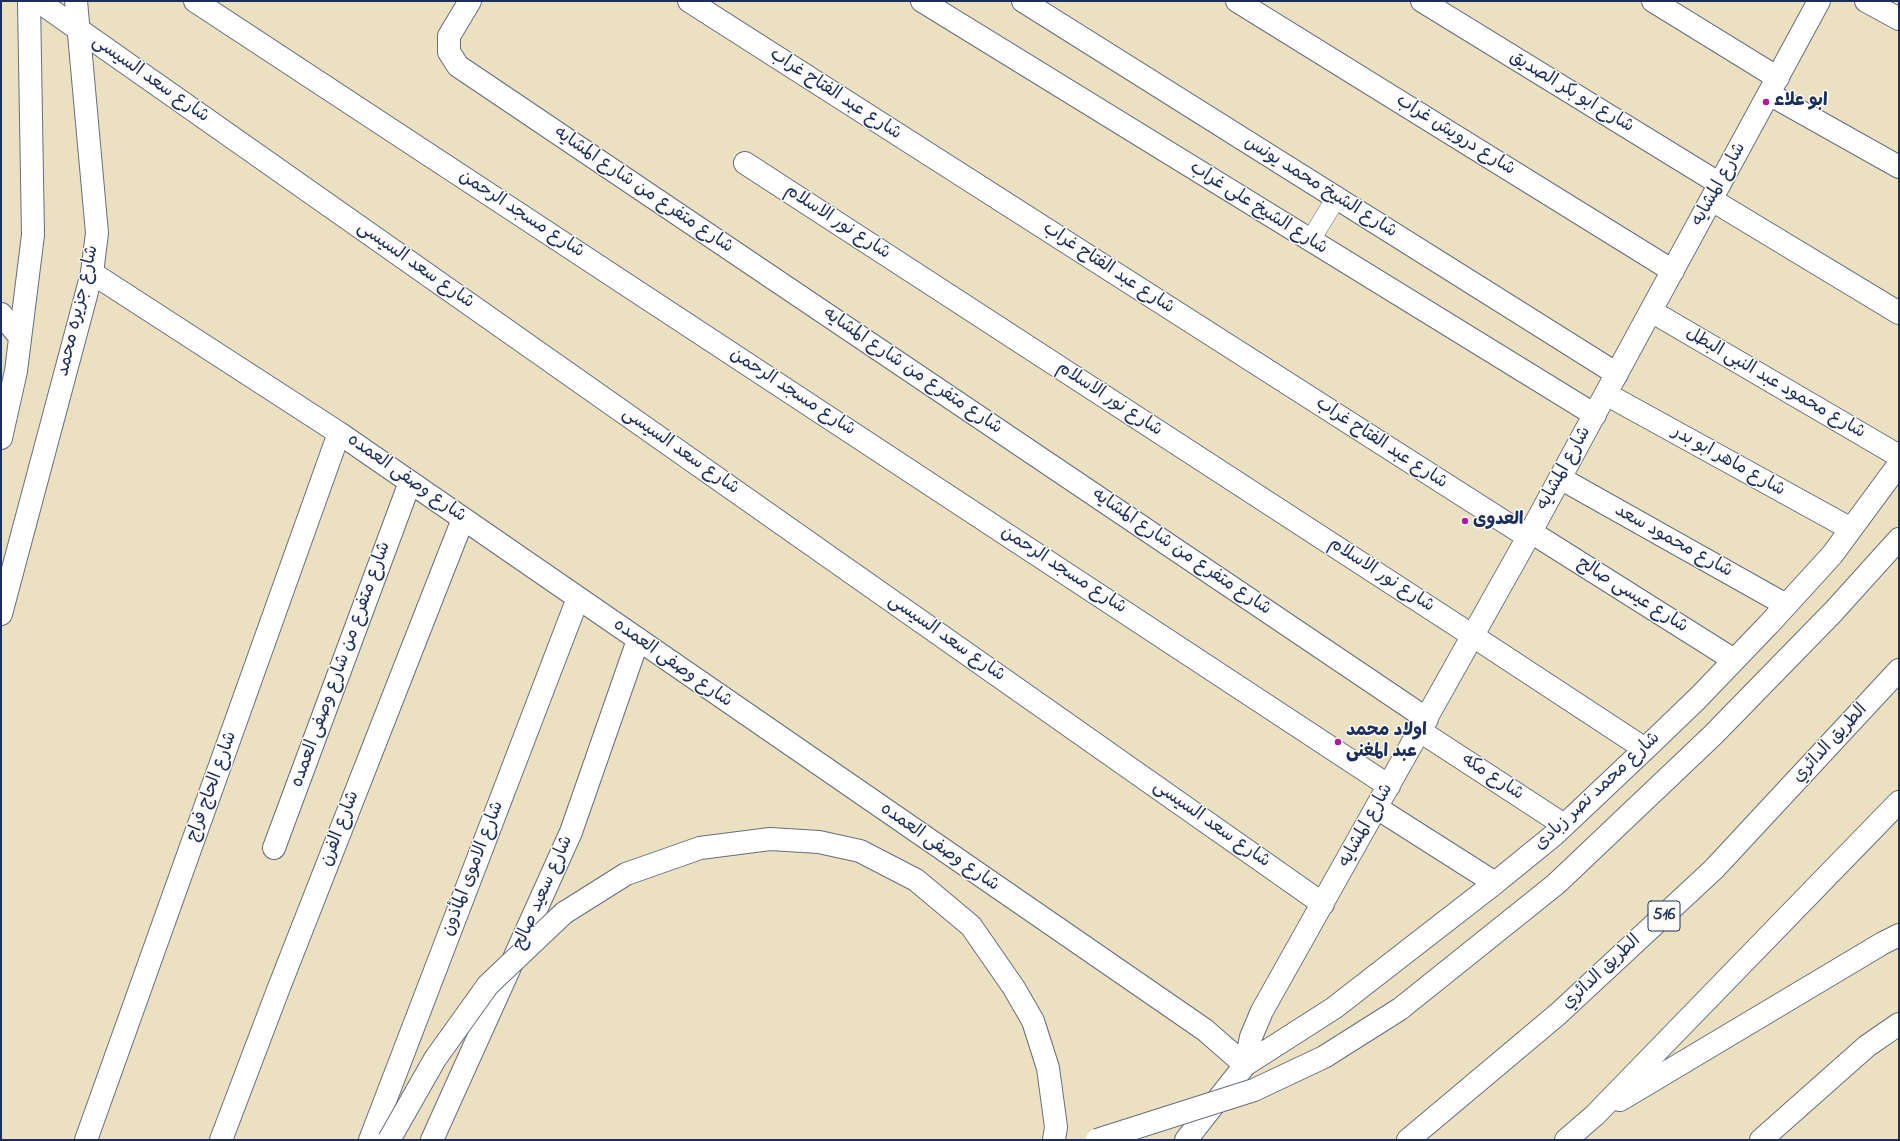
<!DOCTYPE html>
<html>
<head>
<meta charset="utf-8">
<style>
  body { margin:0 }
  #map { position:relative; width:1900px; height:1141px; overflow:hidden; background:#ebe1c0; font-family:"Indie Flower",sans-serif }
  canvas { display:block }
  .frame { position:absolute; inset:0; border:2px solid #1b2f5e; pointer-events:none }
</style>
</head>
<body>
<div id="map">
<canvas width="1900" height="1141"></canvas>
<div class="frame"></div>
</div>
<script>
const c = document.querySelector('canvas').getContext('2d');
c.lineJoin = 'round';
const poly = rows => new Path2D(rows.map(r => 'M' + r).join(''));
function trace(path, color, width, dash) { c.strokeStyle = color; c.lineWidth = width; c.lineCap = dash ? 'butt' : 'round'; c.setLineDash(dash || []); c.stroke(path); }
function drawText(font, color, halo, rows, align = 'center') {
  c.font = font + ' "Indie Flower","Playpen Sans Arabic",sans-serif'; c.lineWidth = 3; c.setLineDash([]); c.textBaseline = 'middle'; c.strokeStyle = halo; c.fillStyle = color; for (const [text, x, y, turn = 0] of rows) {
    c.save(); c.translate(x, y); c.rotate((+turn || 0) * Math.PI / 180); c.textAlign = isNaN(turn) ? turn : align; if (halo) c.strokeText(text, 0, 0); c.fillText(text, 0, 0); c.restore();
  }
}
const service = poly([
  [1310,241,1336,198]
]);
const minor = poly([
  [38,1,1323,904],
  [195,1,1389,786],
  [470,1,449,36,449,52,458,66,1427,719],
  [689,1,1528,537],
  [922,1,1595,415],
  [1023,1,1617,374],
  [1237,1,1673,271],
  [1422,1,1720,184],
  [1653,1,1778,78],
  [1866,1,1899,19],
  [1769,94,1899,167],
  [745,163,1473,636,1645,749],
  [1712,200,1899,313],
  [92,273,339,433,1205,1030,1245,1065],
  [1651,311,1899,456],
  [1,314,20,337],
  [1606,394,1851,529],
  [1560,478,1786,605],
  [1531,532,1734,660],
  [1420,731,1564,825],
  [1377,808,1495,883],
  [274,848,410,482],
  [1245,1065,1251,1037,1262,1011,1528,537,1819,1],
  [86,1140,339,433],
  [221,1140,278,990,463,519],
  [370,1140,578,598],
  [432,1140,571,832,638,640],
  [1186,1140,1245,1065,1334,1008,1495,883,1554,835,1645,749,1698,698,1769,624,1832,555,1899,464],
  [1761,1140,1867,1046,1899,1024]
]);
const secondary = poly([
  [1,438,16,371,33,235,29,1],
  [1,614,92,273,97,233,76,1]
]);
const motorway = poly([
  [564,913,626,874,700,848,770,839,819,842,860,851,916,880,971,926,1014,988,1033,1021,1048,1068,1056,1127,1054,1140],
  [1400,1009,1556,884,1713,735,1834,611,1899,539],
  [1620,1100,1883,943,1899,935],
  [1408,1140,1558,1014,1714,869,1899,670],
  [1566,1140,1595,1115,1899,802]
]);
trace(service, '#646d80', 20);
trace(minor, '#646d80', 24);
trace(secondary, '#646d80', 24);
trace(motorway, '#646d80', 24);
trace(service, '#fff', 19);
trace(minor, '#fff', 22);
trace(secondary, '#fff', 22);
trace(motorway, '#fff', 22);
const motorwayBridge = poly([
  [389,1140,435,1059,488,985,564,913],
  [1097,1140,1254,1090,1324,1057,1400,1009]
]);
trace(motorwayBridge, '#646d80', 24, []);
trace(motorwayBridge, '#fff', 22);
for (const [x, y, r, color] of [
  [1766,102,4,"#b5179e"],
  [1465,521,4,"#b5179e"],
  [1338,742,4,"#b5179e"]
]) { const dot = new Path2D(); dot.arc(x, y, r, 0, 2 * Math.PI); c.fillStyle = color; c.fill(dot); trace(dot, '#fdfcf7', 1.5); }
for (const [x, y, w] of [
  [1664,916,32]
]) { const box = new Path2D(); box.roundRect(x - w / 2, y - 15, w, 30, 3); c.fillStyle = '#fdfcf7'; c.fill(box); trace(box, '#1b2f5e', 1); }
drawText('bold 17px', '#1b2f5e', null, [
  ["516",1664,916]
]);
drawText('18px', '#1b2f5e', '#fdfcf7', [
  ["شارع سعد السيسى",150,80,35],
  ["شارع ابو بكر الصديق",1571,93,31],
  ["شارع عبد الفتاح غراب",835,95,33],
  ["شارع درويش غراب",1455,136,32],
  ["شارع المشايه",1720,185,-61],
  ["شارع الشيخ محمد يونس",1320,188,32],
  ["شارع متفرع من شارع المشايه",643,191,34],
  ["شارع الشيخ على غراب",1258,209,32],
  ["شارع مسجد الرحمن",521,215,33],
  ["شارع نور الاسلام",837,223,33],
  ["شارع سعد السيسى",415,266,35],
  ["شارع عبد الفتاح غراب",1108,269,33],
  ["شارع جزيره محمد",79,311,-77],
  ["شارع متفرع من شارع المشايه",912,372,34],
  ["شارع محمود عبد النبى البطل",1775,384,30],
  ["شارع مسجد الرحمن",792,393,33],
  ["شارع نور الاسلام",1109,400,33],
  ["شارع عبد الفتاح غراب",1381,444,33],
  ["شارع سعد السيسى",680,452,35],
  ["شارع ماهر ابو بدر",1728,462,29],
  ["شارع المشايه",1565,469,-61],
  ["شارع وصفى العمده",406,479,35],
  ["شارع محمود سعد",1673,542,29],
  ["شارع متفرع من شارع المشايه",1181,553,34],
  ["شارع مسجد الرحمن",1063,571,33],
  ["شارع نور الاسلام",1381,576,33],
  ["شارع عيسى صالح",1632,596,32],
  ["شارع سعد السيسى",946,639,35],
  ["شارع وصفى العمده",672,664,35],
  ["شارع متفرع من شارع وصفى العمده",342,665,-70],
  ["الطريق الدائري",1831,744,-47],
  ["شارع مكه",1492,778,33],
  ["شارع الحاج فراج",213,787,-70],
  ["شارع محمد نصر زبادى",1598,792,-43],
  ["شارع سعد السيسى",1211,825,35],
  ["شارع المشايه",1367,826,-61],
  ["شارع الفرن",341,829,-69],
  ["شارع وصفى العمده",939,848,35],
  ["شارع الاموى المأذون",474,869,-69],
  ["شارع سعيد صالح",544,893,-66],
  ["الطريق الدائري",1602,973,-43]
]);
drawText('bold 18px', '#1b2f5e', '#fdfcf7', [
  ["ابو علاء",1774,102],
  ["العدوى",1473,521],
  ["اولاد محمد",1346,732],
  ["عبد المغنى",1346,753]
], 'left');
</script>
</body>
</html>
